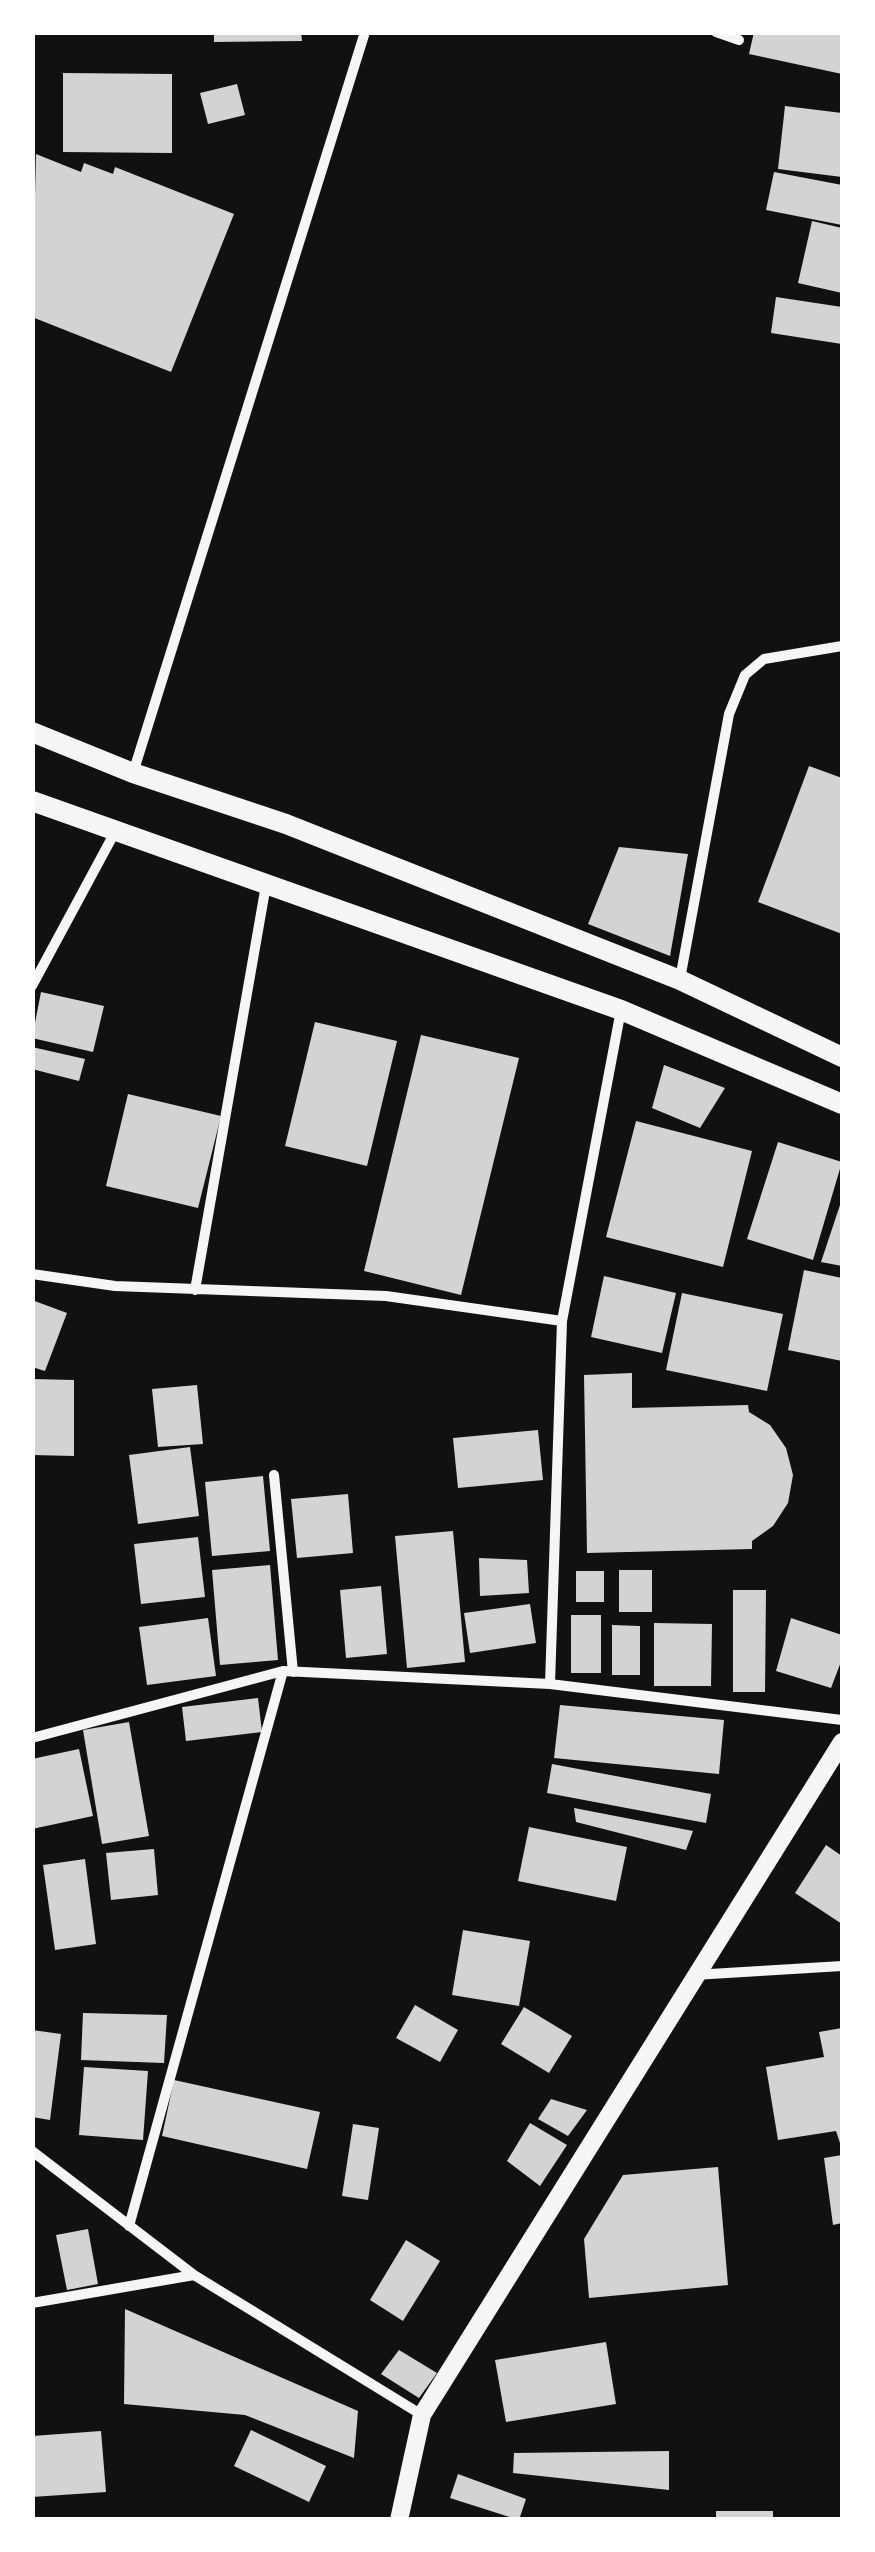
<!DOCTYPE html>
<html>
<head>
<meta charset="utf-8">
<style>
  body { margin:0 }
  #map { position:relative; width:875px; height:2552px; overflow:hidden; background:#111; font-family:"Fira Sans Condensed",sans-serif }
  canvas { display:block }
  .frame { position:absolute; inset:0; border:35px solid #fff; pointer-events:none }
</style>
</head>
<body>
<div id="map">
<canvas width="875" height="2552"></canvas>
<div class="frame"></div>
</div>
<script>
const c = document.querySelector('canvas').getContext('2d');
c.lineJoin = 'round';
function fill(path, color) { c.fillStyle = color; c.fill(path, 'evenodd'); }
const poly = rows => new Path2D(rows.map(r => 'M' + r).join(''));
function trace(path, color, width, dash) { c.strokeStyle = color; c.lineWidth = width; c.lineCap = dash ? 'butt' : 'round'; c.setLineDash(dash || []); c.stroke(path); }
fill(poly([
  [214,32,301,32,302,41,214,42],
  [754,32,842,32,842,74,749,54],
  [63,73,172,74,172,153,63,152],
  [237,84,245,115,208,124,200,93],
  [785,106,842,113,842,177,778,169],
  [36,154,81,172,84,163,113,174,115,167,234,214,171,372,32,317],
  [774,172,842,185,842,225,766,210],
  [812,221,842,228,842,293,798,283],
  [776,297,842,307,842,344,771,333],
  [809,766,842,778,842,934,758,902],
  [619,847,688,854,670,956,588,924],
  [41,992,104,1006,93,1052,32,1038],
  [315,1022,397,1041,367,1166,285,1146],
  [421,1035,519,1058,461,1295,364,1271],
  [32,1047,85,1059,79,1081,32,1069],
  [664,1065,725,1088,700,1128,652,1108],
  [128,1094,221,1116,198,1208,106,1186],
  [636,1121,752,1151,723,1267,606,1237],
  [778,1142,842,1162,813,1260,747,1239],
  [842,1199,842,1266,821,1262],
  [804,1270,842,1278,842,1361,788,1350],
  [604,1276,676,1293,662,1353,591,1337],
  [682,1293,783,1314,767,1391,666,1370],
  [32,1300,67,1313,45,1371,32,1367],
  [632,1373,632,1408,748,1405,749,1412,770,1425,786,1448,793,1475,788,1503,773,1526,752,1541,752,1549,587,1553,584,1375],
  [32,1379,74,1380,74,1456,32,1455],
  [197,1385,203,1444,158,1447,152,1389],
  [538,1430,543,1480,458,1488,453,1438],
  [190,1447,199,1516,138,1524,129,1455],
  [263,1476,270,1551,212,1556,205,1482],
  [348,1494,353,1553,297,1558,291,1499],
  [453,1531,465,1662,407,1668,395,1536],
  [198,1537,205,1597,141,1604,134,1544],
  [479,1558,527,1560,529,1593,480,1596],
  [270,1565,278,1660,220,1665,212,1570],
  [619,1570,652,1570,652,1612,619,1612],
  [576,1571,604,1571,604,1602,576,1602],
  [381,1586,387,1654,346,1658,340,1590],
  [733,1590,766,1590,765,1692,733,1692],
  [530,1604,536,1643,470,1653,464,1613],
  [571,1615,601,1615,601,1673,571,1673],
  [208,1618,216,1676,147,1685,139,1627],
  [791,1618,842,1635,842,1659,831,1688,776,1671],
  [654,1623,712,1624,711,1686,654,1686],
  [612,1625,640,1626,640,1675,612,1675],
  [258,1698,262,1732,186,1741,182,1707],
  [560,1705,724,1720,719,1774,554,1758],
  [129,1722,149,1836,102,1844,83,1730],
  [79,1749,93,1816,32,1829,32,1759],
  [552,1764,711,1794,706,1823,547,1793],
  [574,1808,693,1831,686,1850,576,1822],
  [529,1827,627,1847,616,1901,518,1881],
  [826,1845,842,1856,842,1924,795,1893],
  [154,1849,158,1895,111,1900,106,1853],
  [85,1859,96,1944,55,1950,43,1865],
  [463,1930,530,1941,519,2006,452,1995],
  [415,2005,458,2030,440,2062,396,2038],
  [524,2007,572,2036,549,2073,501,2044],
  [83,2013,167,2015,164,2063,81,2060],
  [842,2028,842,2149,836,2131,778,2140,766,2067,824,2057,819,2032],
  [32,2030,61,2034,50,2120,32,2117],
  [84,2067,148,2071,143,2140,79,2135],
  [174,2080,320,2112,307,2169,162,2136],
  [551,2099,587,2110,568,2136,538,2119],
  [530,2123,567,2145,540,2186,507,2161],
  [353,2124,379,2128,368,2200,342,2196],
  [842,2155,842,2223,833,2225,824,2158],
  [718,2167,728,2285,589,2298,584,2239,623,2175],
  [88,2229,98,2284,67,2290,56,2235],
  [406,2240,440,2261,403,2321,370,2300],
  [125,2309,358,2411,354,2458,245,2415,124,2404],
  [606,2342,616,2404,506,2422,495,2360],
  [399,2350,437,2373,419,2398,381,2374],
  [251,2430,326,2466,309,2502,234,2466],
  [101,2431,106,2492,32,2497,32,2436],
  [669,2451,669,2490,513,2473,514,2453],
  [458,2474,526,2499,519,2520,450,2498],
  [716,2511,773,2511,773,2520,716,2520]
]), '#d3d3d3');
trace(poly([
  [716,32,739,40],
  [133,773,365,32],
  [680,979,729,714,745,675,764,659,842,646],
  [32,986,115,832],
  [32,1274,115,1286,386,1296,562,1321,621,1010],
  [195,1290,266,885],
  [274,1475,293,1672],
  [550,1684,562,1321],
  [32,1738,283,1671],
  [694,1975,842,1966],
  [32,2151,194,2275,422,2415],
  [129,2226,283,1671,550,1684,842,1720],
  [32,2303,194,2275]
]), '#f5f5f5', 10);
trace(poly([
  [399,2520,422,2415,842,1742]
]), '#f5f5f5', 18);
trace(poly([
  [32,732,133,773,286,824,680,980,842,1057],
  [32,801,621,1010,842,1104]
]), '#f5f5f5', 20);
</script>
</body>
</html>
